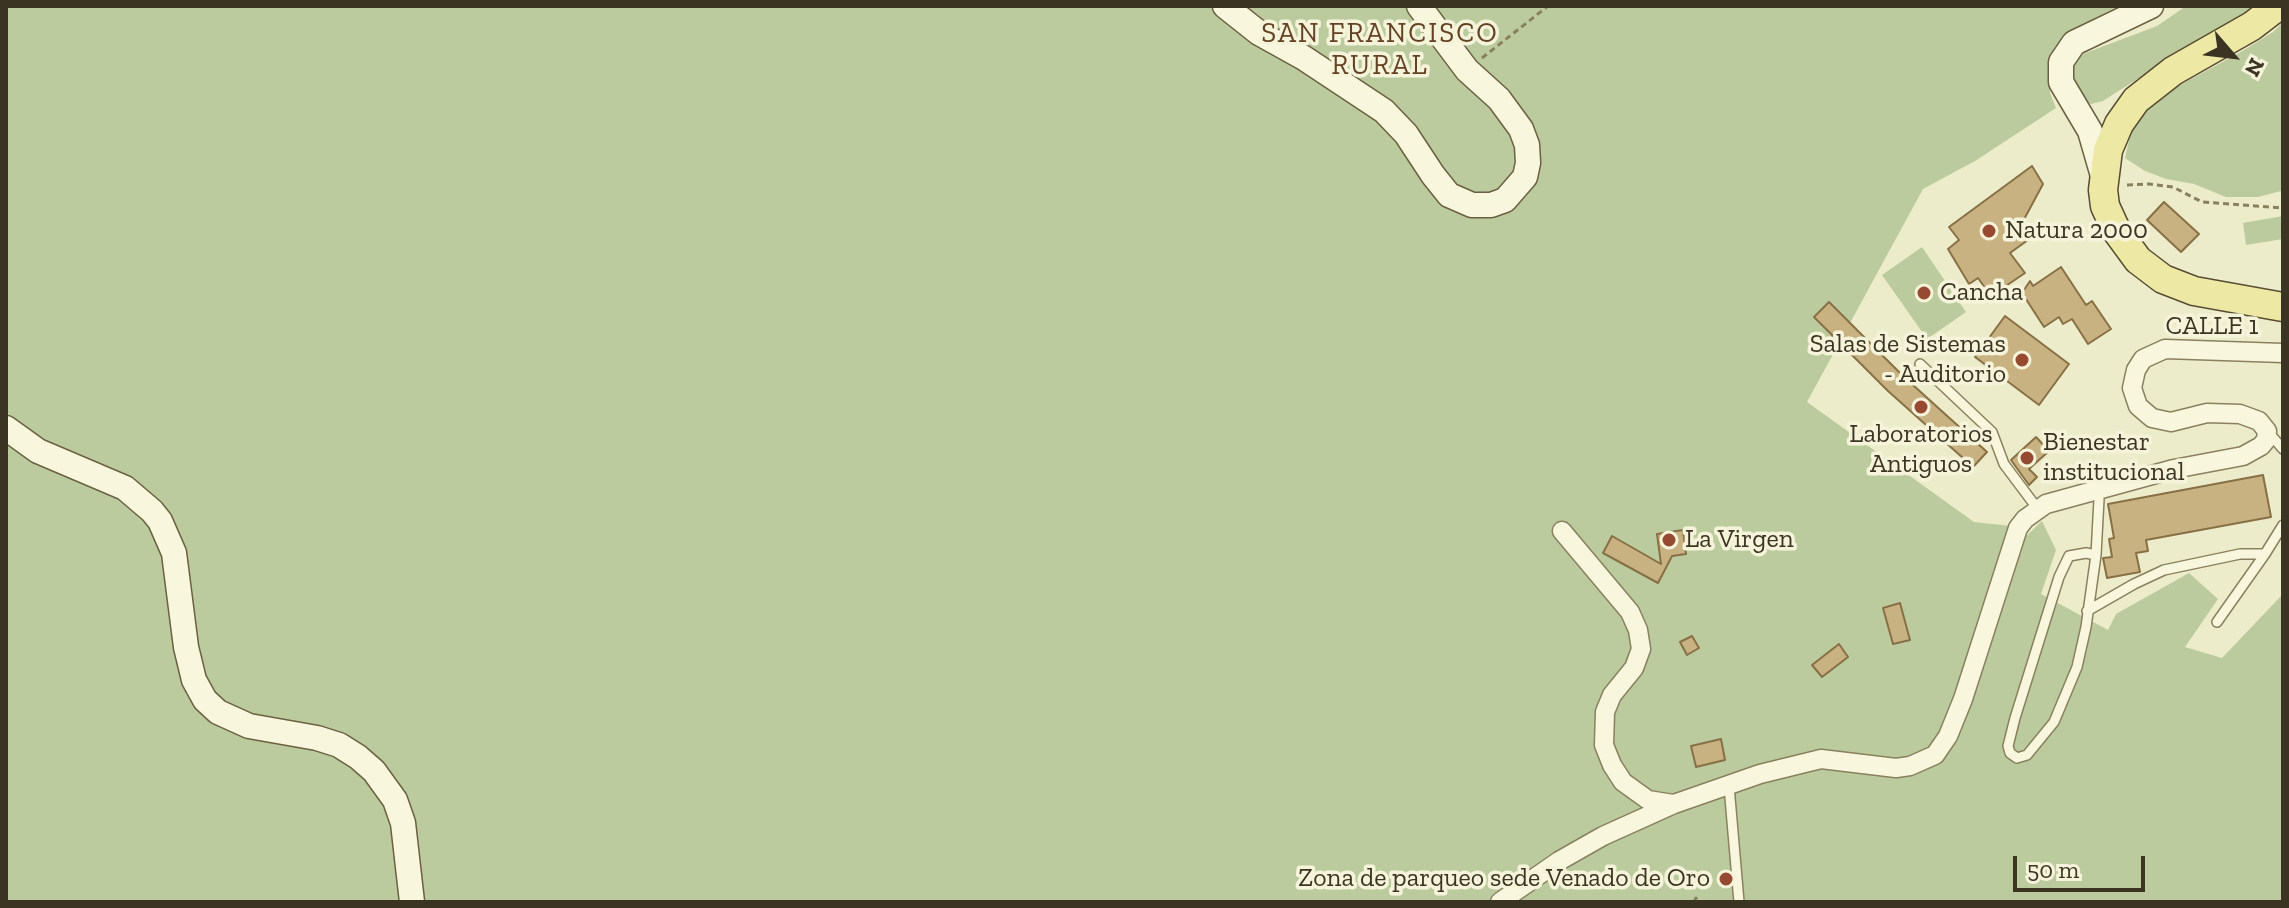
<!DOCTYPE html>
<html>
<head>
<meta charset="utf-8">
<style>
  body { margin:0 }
  #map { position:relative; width:2289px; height:908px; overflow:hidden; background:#edecca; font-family:"Zilla Slab",serif }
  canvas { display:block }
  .frame { position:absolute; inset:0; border:8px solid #3b3422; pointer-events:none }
  .north { position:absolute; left:2193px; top:16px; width:80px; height:80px; -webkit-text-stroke:6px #f5f4da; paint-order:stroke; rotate:118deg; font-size:22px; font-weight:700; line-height:32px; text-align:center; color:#3b3422 }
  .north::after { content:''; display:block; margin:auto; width:28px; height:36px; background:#3b3422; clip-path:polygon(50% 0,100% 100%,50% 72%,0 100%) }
  .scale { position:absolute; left:2013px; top:856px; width:132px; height:36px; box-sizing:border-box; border:4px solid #3b3422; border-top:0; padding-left:10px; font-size:24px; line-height:28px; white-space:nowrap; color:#3b3422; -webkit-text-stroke:6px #f5f4da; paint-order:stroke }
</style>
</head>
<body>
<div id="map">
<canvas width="2289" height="908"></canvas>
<div class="frame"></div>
<div class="north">N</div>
<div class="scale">50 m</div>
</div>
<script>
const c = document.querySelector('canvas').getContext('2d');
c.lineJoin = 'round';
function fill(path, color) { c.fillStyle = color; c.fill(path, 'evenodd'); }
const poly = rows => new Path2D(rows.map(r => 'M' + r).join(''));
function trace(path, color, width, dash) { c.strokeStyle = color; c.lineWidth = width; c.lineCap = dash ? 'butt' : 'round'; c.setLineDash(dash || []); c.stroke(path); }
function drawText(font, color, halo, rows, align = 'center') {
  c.font = font + ' "Zilla Slab",serif'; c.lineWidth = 7; c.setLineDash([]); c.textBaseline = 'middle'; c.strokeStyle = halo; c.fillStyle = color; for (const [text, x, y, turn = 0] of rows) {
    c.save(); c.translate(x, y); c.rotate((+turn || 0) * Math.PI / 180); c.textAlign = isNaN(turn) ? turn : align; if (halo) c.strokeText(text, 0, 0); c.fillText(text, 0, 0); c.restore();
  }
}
fill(poly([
  [6,6,2129,6,2071,31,2056,46,2049,66,2050,93,2056,108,1975,161,1923,189,1807,402,1974,522,2011,526,2024,538,2042,521,2056,550,2041,594,2108,630,2116,614,2189,573,2218,599,2185,647,2222,658,2283,594,2283,902,6,902],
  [2186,6,2259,6,2173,56,2103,101,2091,104,2081,100,2070,87,2073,64,2083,54,2157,26],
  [2283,22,2281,191,2258,197,2226,197,2194,184,2166,179,2145,171,2125,158,2133,122,2169,91,2239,53,2273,32],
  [2283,216,2283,239,2246,245,2243,223],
  [1922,247,1966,312,1927,339,1882,275]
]), '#bbcb9e');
const building = poly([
  [2032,166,2043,184,2021,225,2028,233,2028,240,2010,253,2025,273,1991,296,1978,278,1969,284,1948,249,1959,240,1949,227,2032,166],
  [2164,202,2199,234,2181,252,2147,220,2164,202],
  [2061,267,2086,305,2092,301,2111,329,2088,344,2072,319,2063,324,2059,317,2044,327,2022,293,2030,281,2033,286,2061,267],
  [1829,302,1903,376,1987,452,1973,467,1888,391,1814,317,1829,302],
  [2005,316,2069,364,2039,405,1975,357,2005,316],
  [2036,437,2049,451,2029,469,2037,477,2029,485,2011,460,2036,437],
  [2263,475,2271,517,2146,540,2148,551,2136,553,2140,572,2107,578,2103,558,2112,557,2109,539,2114,538,2108,504,2263,475],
  [1683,530,1686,554,1672,556,1658,583,1603,553,1612,536,1661,564,1657,534,1683,530],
  [1900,603,1910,640,1893,644,1883,608,1900,603],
  [1692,636,1699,648,1687,655,1680,642,1692,636],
  [1839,644,1848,657,1822,677,1812,665,1839,644],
  [1721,739,1725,760,1696,767,1691,746,1721,739]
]);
fill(building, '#c9b282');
trace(building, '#887046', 2);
const service = poly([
  [1920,364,1992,432,2004,464,2037,508],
  [2269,433,2283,449],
  [2096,490,2099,499,2096,555,2086,627,2077,667,2054,722,2027,755,2017,758,2010,753,2008,746,2015,718,2059,577,2069,556,2086,553,2096,555],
  [2265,554,2283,525],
  [2087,611,2134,584,2164,570,2240,554,2265,554,2217,622],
  [1729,786,1739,902]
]);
const minor = poly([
  [1562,531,1630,612,1638,630,1641,649,1634,668,1612,695,1605,712,1604,745,1612,765,1623,782,1648,800,1673,804],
  [1500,902,1559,861,1603,836,1674,804,1760,774,1821,759,1896,768,1910,766,1935,755,1948,736,1963,699,2018,528,2025,519,2046,504,2174,469,2243,456,2261,446,2266,440,2267,431,2259,421,2240,414,2207,413,2171,422,2152,418,2138,406,2132,388,2136,370,2143,359,2165,349,2283,353]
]);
const secondary = poly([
  [1225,6,1259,33,1304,58,1384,111,1406,134,1433,175,1449,195,1472,205,1491,205,1505,200,1525,177,1528,163,1527,145,1521,129,1499,99,1467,70,1419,6],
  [2103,176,2090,131,2061,82,2061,62,2074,43,2151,6],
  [6,428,38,451,125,488,152,511,160,521,174,553,186,647,194,680,205,700,218,712,249,726,317,738,339,745,358,757,374,771,395,800,403,823,412,902]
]);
const primary = poly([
  [2278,6,2252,26,2173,71,2136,100,2119,124,2108,150,2103,190,2105,206,2116,230,2138,260,2163,279,2194,291,2283,307]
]);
trace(service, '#89805f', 12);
trace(minor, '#89805f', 21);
trace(secondary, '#6b6142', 27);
trace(primary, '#584d33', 31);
trace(poly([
  [1482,58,1548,6],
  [2127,185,2149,184,2173,187,2202,202,2283,208],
  [1694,902,1696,898,1698,902]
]), '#89805f', 3, [6, 4]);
trace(service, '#f8f7dd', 9);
trace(minor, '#f8f7dd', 18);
trace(secondary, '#f8f7dd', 24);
trace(primary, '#ede9a5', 28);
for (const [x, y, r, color] of [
  [1989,231,8,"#964a32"],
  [1924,293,8,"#964a32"],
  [2022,360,8,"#964a32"],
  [1921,407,8,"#964a32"],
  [2027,458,8,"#964a32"],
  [1669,540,8,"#964a32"],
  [1726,879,8,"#964a32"]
]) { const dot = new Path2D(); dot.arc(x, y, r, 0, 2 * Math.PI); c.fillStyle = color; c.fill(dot); trace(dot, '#f5f4da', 3); }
drawText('26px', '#3b3422', '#f5f4da', [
  ["Natura 2000",2005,231],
  ["Cancha",1940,293],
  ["Salas de Sistemas",2006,345,"right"],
  ["- Auditorio",2006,375,"right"],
  ["Laboratorios",1921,435,"center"],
  ["Antiguos",1921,465,"center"],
  ["Bienestar",2043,443],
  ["institucional",2043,473],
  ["La Virgen",1685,540],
  ["Zona de parqueo sede Venado de Oro",1710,879,"right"]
], 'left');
drawText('26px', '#3b3422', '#f5f4da', [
  ["CALLE 1",2212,327]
]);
c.letterSpacing = '2px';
drawText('28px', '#654223', '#f5f4da', [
  ["SAN FRANCISCO",1380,34],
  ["RURAL",1380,66]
]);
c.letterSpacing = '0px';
</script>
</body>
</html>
